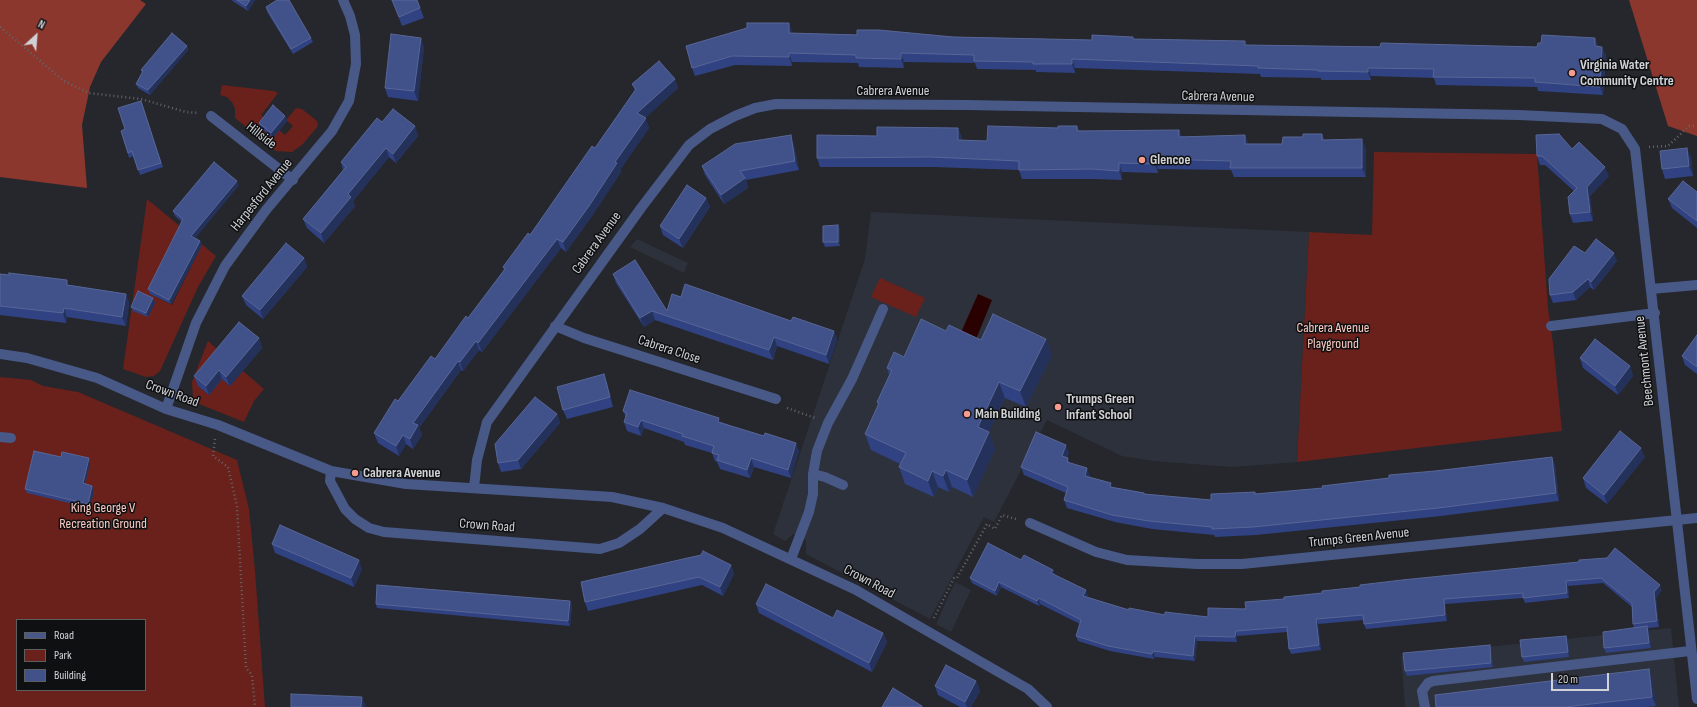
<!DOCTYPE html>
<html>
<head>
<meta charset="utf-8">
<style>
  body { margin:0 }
  #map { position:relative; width:1697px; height:707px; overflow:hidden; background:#25272c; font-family:"Sofia Sans Condensed",sans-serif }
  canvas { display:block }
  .legend { position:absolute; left:16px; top:619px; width:130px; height:72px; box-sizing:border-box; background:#0f1012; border:1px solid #5d5e60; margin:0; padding:5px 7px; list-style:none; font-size:12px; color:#d1d2d6 }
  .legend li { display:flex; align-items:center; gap:8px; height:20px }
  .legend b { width:20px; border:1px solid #5d5e60 }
  .north { position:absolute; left:16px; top:16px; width:40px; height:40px; -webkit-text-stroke:3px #0f1012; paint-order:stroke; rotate:26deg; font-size:11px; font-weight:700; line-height:16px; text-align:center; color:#d1d2d6 }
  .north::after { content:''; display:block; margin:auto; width:14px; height:18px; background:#d1d2d6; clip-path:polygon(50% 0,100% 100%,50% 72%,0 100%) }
  .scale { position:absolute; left:1551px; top:673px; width:58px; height:18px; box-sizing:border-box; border:2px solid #d1d2d6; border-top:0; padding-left:5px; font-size:12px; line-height:14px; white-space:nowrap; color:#d1d2d6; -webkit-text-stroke:3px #0f1012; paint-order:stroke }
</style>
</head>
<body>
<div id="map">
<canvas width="1697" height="707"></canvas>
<ul class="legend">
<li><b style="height:5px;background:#485988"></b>Road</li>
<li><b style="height:11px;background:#6a211b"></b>Park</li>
<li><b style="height:11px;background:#41518a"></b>Building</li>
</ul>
<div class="north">N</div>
<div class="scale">20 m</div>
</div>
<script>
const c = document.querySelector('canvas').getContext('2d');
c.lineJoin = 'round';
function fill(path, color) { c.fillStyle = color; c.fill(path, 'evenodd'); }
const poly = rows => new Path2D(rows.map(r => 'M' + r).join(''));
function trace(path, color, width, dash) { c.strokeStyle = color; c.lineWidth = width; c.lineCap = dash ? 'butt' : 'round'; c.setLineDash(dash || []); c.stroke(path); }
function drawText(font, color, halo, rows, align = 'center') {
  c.font = font + ' "Sofia Sans Condensed",sans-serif'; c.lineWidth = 3; c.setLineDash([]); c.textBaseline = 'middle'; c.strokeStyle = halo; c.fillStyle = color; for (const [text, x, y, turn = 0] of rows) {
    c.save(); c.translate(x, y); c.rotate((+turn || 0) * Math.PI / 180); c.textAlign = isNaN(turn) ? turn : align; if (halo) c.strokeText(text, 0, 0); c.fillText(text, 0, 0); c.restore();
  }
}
fill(poly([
  [871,212,1309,232,1297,462,1233,467,1153,461,1122,456,1047,420,994,522,984,517,930,619,806,554,806,540,793,534,785,541,773,534,865,259],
  [637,239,688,263,684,273,630,247],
  [955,582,971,590,951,632,936,624],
  [1671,628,1679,707,1405,707,1401,656]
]), '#2d313b');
fill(poly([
  [222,85,274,91,278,93,261,115,285,135,293,126,286,120,296,108,302,109,317,121,318,126,303,144,292,152,276,151,235,118,235,109,232,102,227,97,220,95],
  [1374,152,1537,154,1548,309,1553,343,1562,431,1297,462,1309,232,1372,235],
  [147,199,216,256,198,287,160,371,154,376,146,377,123,369],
  [202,245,172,305,150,294],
  [880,278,925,298,916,317,871,297],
  [208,341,228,359,198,386,209,395,222,379,230,386,243,371,264,389,254,401,244,422,199,404,193,397,192,382],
  [0,377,31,380,43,386,78,392,237,460,249,509,255,571,265,707,0,707],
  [17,620,145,620,145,690,17,690]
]), '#6a211b');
fill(poly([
  [0,0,140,0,146,4,101,62,90,87,82,125,87,188,0,177],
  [1629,0,1697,0,1697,136,1668,126]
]), '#8b372e');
fill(poly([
  [978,294,992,300,974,344,959,337]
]), '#290101');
trace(poly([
  [0,27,64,81,89,93,141,99,186,112,198,113],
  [1649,147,1668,146,1689,126,1697,126],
  [787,408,815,418],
  [215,439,213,456,228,467,237,506,246,668,252,675,255,707],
  [934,618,954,578,957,578,987,524,995,529,1002,515,1016,519]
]), '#63656a', 2.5, [1, 3]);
trace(poly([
  [0,437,11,438],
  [813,474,825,477,843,485],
  [791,559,809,512,813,494,813,474,817,451,828,423,852,379,883,309],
  [1425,707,1422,691,1428,683,1433,681,1690,651]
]), '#485988', 10);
trace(poly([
  [211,116,293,180],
  [1651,289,1697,285],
  [555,326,584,338,776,399],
  [1551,326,1655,313],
  [0,354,27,358,97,378,166,409,218,425,331,471,406,484,612,497,663,508,723,528,856,590,1028,689,1047,707],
  [166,409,196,323,225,266,266,210,332,131,349,101,356,64,355,35,350,16,343,0],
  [331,471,330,481,345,509,355,519,369,528,384,532,600,549,619,543,640,529,663,508],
  [474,488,477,460,487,422,641,208,689,145,710,129,735,116,755,108,776,104,966,105,1519,115,1602,119,1622,129,1635,149,1697,699],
  [1030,523,1096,552,1127,560,1197,564,1242,564,1697,518]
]), '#485988', 10);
fill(poly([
  [231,0,255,0,248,11],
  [392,0,417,0,424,18,402,26],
  [266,7,311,38,313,42,293,54,267,12],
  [789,23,792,33,1092,40,1134,39,1246,45,1318,46,1537,47,1598,47,1606,55,1603,95,1538,91,1537,87,1436,85,1434,78,1371,76,1371,80,1321,80,1321,78,1261,77,1260,74,1075,68,1075,73,1036,72,1036,70,977,69,975,63,904,62,904,68,859,67,858,63,792,62,792,66,735,65,695,76,692,68],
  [421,38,424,48,418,101,388,97,385,88],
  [187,46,188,50,150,95,138,88,136,84,142,73,141,70],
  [675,79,678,88,645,118,649,128,620,170,621,172,592,216,566,252,561,248,482,352,479,350,463,371,461,370,419,428,422,435,413,449,406,444,399,456,378,443,374,433,398,401,435,359,468,318,504,270,503,267,530,235,595,148,635,91,632,84],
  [141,101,163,167,140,175,133,156,129,158,121,131,125,129],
  [285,116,287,121,273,138,260,127,259,123],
  [415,126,418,136,396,163,389,157,353,201,355,206,324,243,307,228,303,219,343,170,341,162],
  [1077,126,1079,131,1179,130,1181,136,1248,144,1282,144,1303,137,1322,134,1324,140,1366,149,1366,177,1234,177,1231,170,1158,169,1158,173,1122,172,1122,180,1095,179,1022,179,1019,170,934,167,820,167,817,158,877,136,962,137,961,140,987,141,1058,128],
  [794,145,799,170,746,180,748,188,724,204,705,175,702,166],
  [1572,149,1609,176,1590,196,1593,221,1573,223,1570,214,1574,191,1545,165,1540,165,1537,156],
  [1691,157,1693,176,1665,179,1662,169],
  [239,185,195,238,200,241,202,245,171,304,150,294,148,289,182,222,175,216,173,211],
  [1697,192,1697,228,1672,208,1668,199],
  [706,198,710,207,683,248,663,235,660,226],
  [838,225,840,230,840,246,825,247,823,242],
  [1585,253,1617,261,1594,290,1590,287,1576,300,1553,303,1550,295],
  [304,258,307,267,263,319,246,305,242,296],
  [0,274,126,294,129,303,126,326,67,317,66,323,0,315],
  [613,274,667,311,791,321,834,331,837,340,829,364,777,346,773,360,655,320,644,327,616,283],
  [153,298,155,303,148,317,133,311,131,307],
  [1697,335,1697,374,1685,365,1682,356],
  [259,338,262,348,230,386,222,379,209,395,198,386,194,376],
  [1046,339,1052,355,1026,407,1005,398,989,432,995,449,973,497,952,487,949,492,938,487,934,497,905,484,899,467,900,464,871,450,865,434,878,406,877,402,889,375,887,368,904,357,981,340],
  [1580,358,1630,366,1633,376,1618,395,1583,368],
  [607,383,613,407,567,419,563,410],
  [623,411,721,422,799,451,791,478,754,467,750,478,720,469,717,462,715,461,712,453,685,445,684,442,644,428,641,436,627,431,624,422,626,418],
  [557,414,560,423,521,469,501,472,498,463],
  [1069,453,1067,458,1070,463,1090,476,1090,477,1113,487,1144,493,1145,494,1211,500,1255,492,1256,494,1323,488,1435,471,1552,457,1555,465,1559,501,1441,516,1256,535,1215,537,1214,535,1152,529,1115,522,1067,508,1064,500,1066,493,1024,475,1021,467],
  [61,457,89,458,90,463,85,484,92,486,94,490,90,508,27,493,25,489],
  [1645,457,1607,504,1586,488,1583,478],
  [272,544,362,569,354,587,275,553],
  [1021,560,1053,570,1055,575,1088,596,1087,597,1129,610,1165,615,1208,617,1284,599,1360,587,1579,562,1662,590,1656,598,1659,627,1648,628,1649,630,1651,648,1606,653,1604,648,1634,627,1633,624,1632,607,1603,583,1568,586,1569,598,1525,603,1523,598,1445,604,1447,621,1366,629,1364,624,1364,620,1318,624,1321,650,1291,654,1289,649,1287,632,1237,636,1237,642,1197,641,1195,661,1155,657,1154,659,1110,651,1078,641,1076,636,1080,624,1040,604,1039,606,1001,587,997,596,972,583,970,578],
  [731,565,734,574,723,596,702,585,588,611,585,602],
  [570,601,572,606,570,626,377,608,376,604],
  [756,604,833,618,883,633,887,642,872,672,759,613],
  [1566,636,1568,640,1569,657,1524,662,1522,657],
  [1490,645,1491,649,1493,667,1407,676,1405,671],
  [1652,678,1656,706,1646,707,1436,707],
  [976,681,980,691,971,707,960,707,938,695,935,686]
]), '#304281');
fill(poly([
  [250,0,255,0,248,11,246,6],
  [789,23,792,32,792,42,789,33],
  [421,38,424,48,418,101,414,91],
  [1595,38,1599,47,1595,46],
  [187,46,188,50,150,95,148,90],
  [1602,47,1606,55,1603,95,1600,87],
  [789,53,792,62,792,66,789,57],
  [901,53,904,62,904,68,901,59],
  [1072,59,1075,68,1075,73,1072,64],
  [1368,68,1371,76,1371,80,1368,72],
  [675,79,678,88,641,122,637,113],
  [285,116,287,121,273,138,271,133],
  [646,118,649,128,620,170,621,172,592,216,566,252,563,242,615,162],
  [415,126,418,136,396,163,393,154],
  [958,128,962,137,961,149,958,140],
  [1179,130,1182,139,1179,137],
  [791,135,794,145,799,170,795,161],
  [1245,135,1249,144,1245,144],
  [1362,139,1366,149,1366,177,1362,168],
  [386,148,389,157,353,201,355,206,324,243,321,233,348,194],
  [1687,148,1691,157,1693,176,1689,166],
  [1155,159,1158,169,1158,173,1155,164],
  [1119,163,1122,172,1122,180,1119,171],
  [1605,167,1609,176,1590,196,1593,221,1590,212,1587,187],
  [745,178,748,188,724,204,721,195],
  [237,181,239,185,193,241,191,236],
  [706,198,710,207,683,248,679,239],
  [838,225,840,230,840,246,838,242],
  [557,239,561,248,482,352,478,343],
  [200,241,202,245,171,304,169,300],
  [1614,253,1617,261,1594,290,1591,282],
  [304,258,307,267,263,319,260,310],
  [1588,279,1590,287,1576,300,1573,292],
  [126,294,129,303,126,326,122,317],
  [153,298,155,303,148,317,146,313],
  [64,308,67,317,66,323,63,313],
  [652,311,655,320,644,327,640,318],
  [834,331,837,340,829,364,826,355],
  [774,337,777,346,773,360,769,350],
  [259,338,262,348,230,386,226,377],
  [1046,339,1052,355,1026,407,1020,391],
  [476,341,479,350,463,371,460,362],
  [458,361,461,370,419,428,422,435,413,449,410,439,413,423],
  [1630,366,1633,376,1618,395,1615,386],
  [219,370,222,379,209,395,206,386],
  [604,374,607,383,613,407,610,397],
  [999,382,1005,398,989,432,995,449,973,497,967,480,978,427],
  [557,414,560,423,521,469,518,460],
  [641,420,644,428,641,436,638,427],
  [403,435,406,444,399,456,396,446],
  [796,443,799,451,791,478,788,470],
  [1066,445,1069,453,1064,463,1062,456],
  [1641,448,1645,457,1607,504,1604,495],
  [1552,457,1555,465,1559,501,1556,493],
  [89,458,90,463,84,488,83,483],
  [751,458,754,467,750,478,747,470],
  [1087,468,1090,476,1088,483,1085,476],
  [946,470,952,487,949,492,943,476],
  [932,471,938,487,934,497,928,481],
  [92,486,94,490,90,508,88,504],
  [359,560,362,569,354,587,351,578],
  [731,565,734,574,723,596,720,587],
  [1053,570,1055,575,1051,573],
  [1566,581,1568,586,1569,598,1567,593],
  [999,582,1001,587,997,596,995,591],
  [1660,585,1662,590,1656,598,1659,627,1657,621,1654,592],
  [1086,590,1088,596,1085,601,1083,596],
  [1039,598,1040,604,1039,606,1037,601],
  [1444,599,1445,604,1447,621,1445,615],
  [570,601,572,606,570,626,568,621],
  [1316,619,1318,624,1321,650,1319,645],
  [1647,626,1649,630,1651,648,1649,643],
  [1236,631,1237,636,1237,642,1235,637],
  [883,633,887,642,872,672,869,663],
  [1195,636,1197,641,1195,661,1193,656],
  [1566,636,1568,640,1569,657,1568,652],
  [1490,645,1491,649,1493,667,1491,663],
  [1153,651,1155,657,1154,659,1152,654],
  [1649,669,1652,678,1656,706,1652,697],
  [976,681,980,691,971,707,967,707,965,702],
  [362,697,366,706,365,707,361,707]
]), '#24315b');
const building = poly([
  [237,0,250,0,246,6,237,0],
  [277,0,289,0,311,38,291,49,266,7,277,0],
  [392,0,417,0,420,8,399,17,392,0],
  [747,23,789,23,789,33,857,35,857,30,879,30,953,37,1092,40,1092,35,1133,37,1133,39,1245,41,1245,45,1318,46,1380,47,1381,43,1537,47,1538,43,1541,43,1542,35,1595,38,1595,46,1602,47,1600,87,1535,82,1535,78,1433,77,1434,69,1368,68,1368,72,1318,71,1318,70,1258,68,1258,66,1072,59,1072,64,1033,64,1033,62,974,61,974,55,901,53,901,59,856,58,856,55,789,53,789,57,732,56,692,68,686,46,747,28,747,23],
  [172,33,187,46,148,90,136,84,143,71,141,70,172,33],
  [391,34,421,38,414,91,385,88,391,34],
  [659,61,675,79,637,113,646,118,615,162,617,163,589,206,563,242,557,239,478,343,476,341,460,362,458,361,413,423,418,425,410,439,403,435,396,446,374,433,395,399,398,401,431,356,435,359,466,316,468,318,505,269,503,267,528,233,530,235,592,146,595,148,636,89,632,84,659,61],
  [141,101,161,163,138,170,132,151,128,153,121,131,125,129,118,108,141,101],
  [273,105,285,116,271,133,259,123,273,105],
  [393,109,415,126,393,154,386,148,348,194,351,197,321,233,303,219,346,167,341,162,377,118,382,122,393,109],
  [988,126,1058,128,1058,126,1077,126,1077,131,1179,130,1179,137,1245,135,1245,144,1282,144,1283,137,1303,137,1303,134,1322,134,1322,140,1362,139,1362,168,1230,168,1231,161,1155,159,1155,164,1119,163,1119,171,1092,169,1019,170,1019,161,931,157,817,158,817,135,877,136,877,127,958,128,958,140,987,141,988,126],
  [1559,134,1572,149,1579,142,1605,167,1587,187,1590,212,1570,214,1568,197,1577,188,1542,156,1537,156,1536,135,1559,134],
  [791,135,795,161,740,171,745,178,721,195,702,166,735,144,791,135],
  [1687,148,1689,166,1662,169,1660,151,1687,148],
  [214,162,237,181,191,236,200,241,169,300,148,289,183,219,173,211,214,162],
  [1683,181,1697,192,1697,221,1668,199,1683,181],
  [687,185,706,198,679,239,660,226,687,185],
  [838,225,838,242,823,242,823,226,838,225],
  [1596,239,1614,253,1591,282,1588,279,1573,292,1550,295,1549,279,1574,246,1585,253,1596,239],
  [286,243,304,258,260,310,242,296,286,243],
  [635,260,667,311,672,294,681,297,685,284,791,321,793,317,834,331,826,355,774,337,769,350,652,311,640,318,613,274,635,260],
  [9,273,67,280,67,285,126,294,122,317,64,308,63,313,0,306,0,274,9,275,9,273],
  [138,291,153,298,146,313,131,307,138,291],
  [993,314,1046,339,1020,391,999,382,978,427,989,432,967,480,946,470,943,476,932,471,928,481,899,467,906,453,865,434,879,403,877,402,892,370,887,368,894,352,904,357,921,319,946,331,949,325,981,340,993,314],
  [239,322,259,338,226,377,219,370,206,386,194,376,239,322],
  [1697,335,1697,367,1682,356,1697,335],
  [1595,339,1630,366,1615,386,1580,358,1595,339],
  [604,374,610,397,563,410,557,387,604,374],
  [630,390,719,418,718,422,764,436,765,433,796,443,788,470,751,458,747,470,717,460,719,455,712,453,714,446,682,436,683,434,641,420,638,427,624,422,627,413,623,411,630,390],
  [535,397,557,414,518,460,498,463,495,444,535,397],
  [1620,431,1641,448,1604,495,1583,478,1620,431],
  [1036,432,1066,445,1062,456,1068,458,1067,462,1087,468,1085,476,1111,483,1110,487,1144,493,1144,494,1211,500,1211,494,1255,492,1255,494,1323,488,1322,486,1389,478,1389,475,1435,471,1552,457,1556,493,1438,508,1253,527,1212,529,1212,527,1149,521,1112,515,1064,500,1068,487,1021,467,1036,432],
  [34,451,61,457,62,452,89,458,83,483,92,486,88,504,25,489,34,451],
  [280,525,359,560,351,578,272,544,280,525],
  [988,543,1021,560,1024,555,1053,570,1051,573,1086,590,1083,596,1129,610,1129,608,1165,615,1165,612,1208,617,1208,608,1246,609,1245,602,1284,599,1284,597,1322,593,1322,591,1360,587,1360,585,1402,580,1579,562,1579,560,1607,558,1615,548,1660,585,1654,592,1657,621,1633,624,1632,603,1601,578,1566,581,1567,593,1523,598,1523,593,1444,599,1445,615,1364,624,1363,615,1316,619,1319,645,1289,649,1287,627,1236,631,1235,637,1195,636,1193,656,1153,651,1152,654,1108,646,1076,636,1081,620,1039,598,1037,601,999,582,995,591,970,578,988,543],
  [703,551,731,565,720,587,699,577,585,602,581,582,701,555,703,551],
  [766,584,833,618,837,610,883,633,869,663,756,604,766,584],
  [377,585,570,601,568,621,376,604,377,585],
  [1647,626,1649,643,1604,648,1603,632,1647,626],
  [1566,636,1568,652,1522,657,1520,640,1566,636],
  [1490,645,1491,663,1405,671,1403,653,1490,645],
  [946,665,976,681,965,702,935,686,946,665],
  [1649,669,1652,697,1565,707,1436,707,1435,695,1649,669],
  [893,688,922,706,922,707,882,707,893,688],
  [291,694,362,697,361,707,291,707,291,694]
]);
fill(building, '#41518a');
trace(building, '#586696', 1);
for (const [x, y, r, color] of [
  [1572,73,4,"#f59c90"],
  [1142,160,4,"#f59c90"],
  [1058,407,4,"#f59c90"],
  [967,414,4,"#f59c90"],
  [355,473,4,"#f59c90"]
]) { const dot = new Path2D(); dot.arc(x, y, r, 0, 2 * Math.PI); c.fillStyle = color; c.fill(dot); trace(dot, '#0f1012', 1.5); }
drawText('bold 14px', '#d1d2d6', '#0f1012', [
  ["Virginia Water",1580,65],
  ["Community Centre",1580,81],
  ["Glencoe",1150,160],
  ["Trumps Green",1066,399],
  ["Infant School",1066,415],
  ["Main Building",975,414],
  ["Cabrera Avenue",363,473]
], 'left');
drawText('14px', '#d1d2d6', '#0f1012', [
  ["Cabrera Avenue",893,91],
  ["Cabrera Avenue",1218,97,1],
  ["Hillside",261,136,38],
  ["Harpesford Avenue",262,195,-51],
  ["Cabrera Avenue",597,243,-54],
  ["Cabrera Close",669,350,18],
  ["Beechmont Avenue",1645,361,-96],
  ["Crown Road",172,394,20],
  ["Crown Road",487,526,4],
  ["Trumps Green Avenue",1359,538,-6],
  ["Crown Road",869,582,28]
]);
drawText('14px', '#fbc8c0', '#0f1012', [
  ["Cabrera Avenue",1333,328],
  ["Playground",1333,344],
  ["King George V",103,508],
  ["Recreation Ground",103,524]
]);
</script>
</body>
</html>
